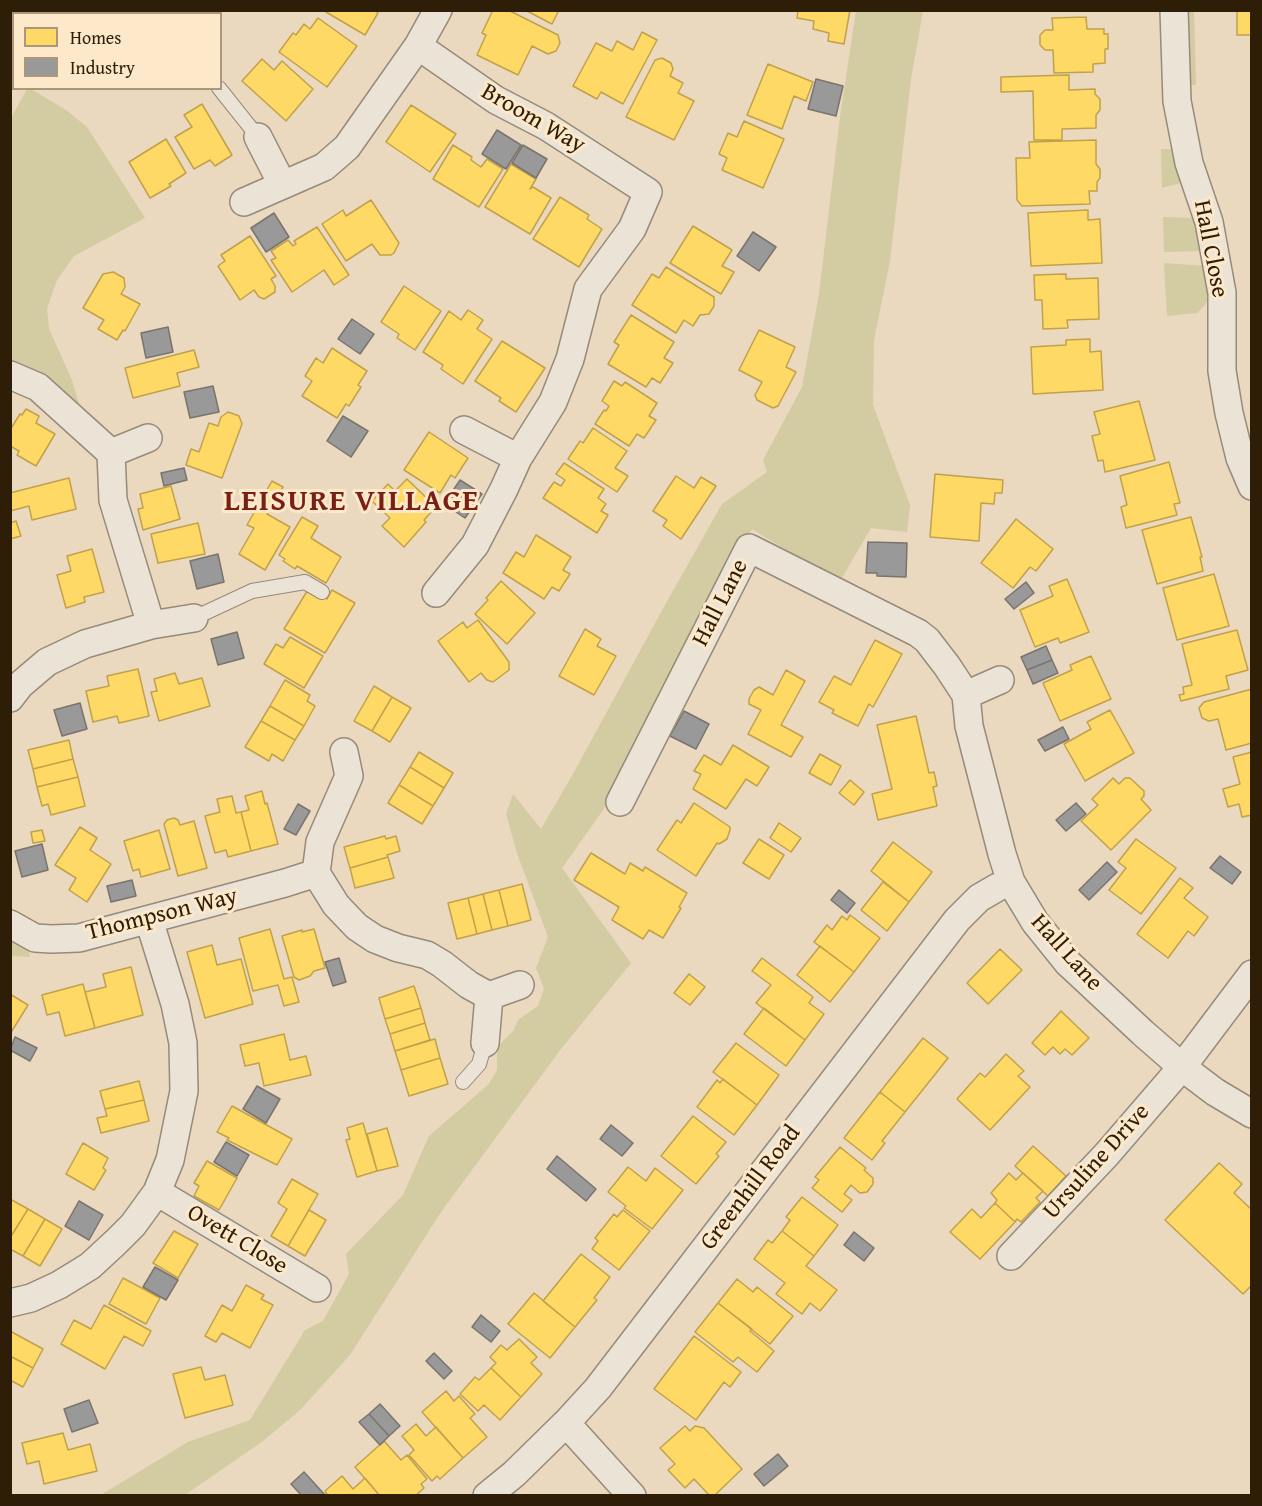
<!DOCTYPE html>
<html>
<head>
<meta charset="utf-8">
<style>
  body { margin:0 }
  #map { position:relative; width:1262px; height:1506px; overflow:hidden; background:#ead8bf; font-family:"Gentium Book Plus",serif }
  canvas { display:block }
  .frame { position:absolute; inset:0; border:12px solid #2f1e07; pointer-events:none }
  .legend { position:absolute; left:12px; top:12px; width:210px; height:78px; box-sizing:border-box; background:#fde8ca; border:2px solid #ab977c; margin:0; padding:8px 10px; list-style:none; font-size:18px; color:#2f1e07 }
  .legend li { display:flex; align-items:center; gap:12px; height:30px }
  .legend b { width:30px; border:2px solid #ab977c }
</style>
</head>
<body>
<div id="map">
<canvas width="1262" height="1506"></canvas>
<div class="frame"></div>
<ul class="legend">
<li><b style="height:16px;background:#ffd966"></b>Homes</li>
<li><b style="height:16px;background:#999"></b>Industry</li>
</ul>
</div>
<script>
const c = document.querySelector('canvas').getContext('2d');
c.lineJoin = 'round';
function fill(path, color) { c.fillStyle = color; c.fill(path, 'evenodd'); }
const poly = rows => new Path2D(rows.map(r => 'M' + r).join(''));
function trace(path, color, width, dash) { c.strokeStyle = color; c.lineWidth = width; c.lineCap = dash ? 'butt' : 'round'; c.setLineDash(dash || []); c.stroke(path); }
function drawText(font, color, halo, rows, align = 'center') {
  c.font = font + ' "Gentium Book Plus",serif'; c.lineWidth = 6; c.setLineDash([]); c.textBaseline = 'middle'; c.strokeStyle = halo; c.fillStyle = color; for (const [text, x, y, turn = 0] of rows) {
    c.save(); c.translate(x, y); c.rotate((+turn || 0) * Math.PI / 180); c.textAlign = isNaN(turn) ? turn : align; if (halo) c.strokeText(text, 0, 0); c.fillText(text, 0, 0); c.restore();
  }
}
fill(poly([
  [856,11,923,11,911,79,890,261,874,340,873,405,910,505,907,532,871,528,839,583,752,529,731,566,613,796,562,868,631,963,561,1049,441,1212,350,1355,300,1410,263,1441,185,1495,99,1496,188,1442,250,1420,305,1330,323,1321,349,1274,346,1254,403,1195,429,1136,489,1084,497,1070,497,1047,514,1030,518,1020,538,1006,544,989,536,968,548,937,517,853,506,814,513,794,541,829,573,774,665,605,722,504,767,472,763,460,802,387,819,294,840,117],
  [1185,11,1194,11,1196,85,1187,85],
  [27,89,31,89,66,110,87,127,145,218,74,256,57,280,47,309,49,329,72,380,81,411,11,366,10,120],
  [1161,149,1175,149,1184,182,1162,188],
  [1163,217,1196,218,1204,251,1164,252],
  [1164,263,1206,266,1210,293,1205,305,1197,313,1167,316],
  [10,936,28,949,30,957,11,956]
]), '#d3cba1');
const homes = poly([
  [327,10,374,10,378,13,365,35,326,12,327,10],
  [493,10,508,10,558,35,560,43,556,51,548,54,532,46,518,75,477,55,486,35,482,33,493,10],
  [525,10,559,10,552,24,525,10],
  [798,10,850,10,844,44,828,41,829,33,813,29,814,21,797,18,798,10],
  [1237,10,1252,10,1252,35,1237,35,1237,10],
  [1086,17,1087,29,1104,29,1104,34,1108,34,1108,49,1105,49,1105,63,1093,64,1093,72,1054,73,1053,50,1045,50,1040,45,1040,35,1045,30,1053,30,1052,18,1086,17],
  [318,18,357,46,327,87,279,52,293,33,296,35,304,24,310,29,318,18],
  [642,32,657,40,623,104,601,92,597,99,573,86,596,43,612,51,617,41,633,50,642,32],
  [662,58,671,63,673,69,670,76,683,83,678,93,694,101,674,140,626,117,655,60,662,58],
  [262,59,274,70,282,61,313,89,286,121,242,81,262,59],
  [768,64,813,82,806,101,794,96,782,129,747,115,768,64],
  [1069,75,1069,90,1095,89,1095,94,1100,99,1100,110,1096,115,1096,128,1062,129,1062,140,1034,140,1033,91,1001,92,1001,77,1069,75],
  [202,104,232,155,215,166,210,160,194,169,175,137,192,127,184,115,202,104],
  [411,105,456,134,430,172,386,142,411,105],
  [744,121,784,139,763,188,722,170,727,158,719,154,728,133,737,137,744,121],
  [166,139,186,173,169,184,171,186,150,198,129,162,166,139],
  [1096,140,1096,164,1100,169,1100,178,1097,182,1097,191,1089,191,1090,204,1022,206,1017,200,1016,158,1030,158,1029,142,1096,140],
  [453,145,472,157,471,160,481,167,487,159,503,169,479,207,433,179,453,145],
  [511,164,536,179,530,189,533,187,551,198,530,234,485,207,511,164],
  [560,197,589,215,587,219,602,229,579,267,533,239,560,197],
  [371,200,399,243,394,253,391,255,380,255,372,244,346,261,322,224,343,210,346,216,371,200],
  [1088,210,1088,220,1100,219,1102,263,1031,266,1028,213,1088,210],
  [693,226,732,250,722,266,734,272,721,294,670,263,693,226],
  [317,227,349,275,334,285,324,270,292,292,271,260,276,258,271,251,288,240,293,246,296,244,294,241,317,227],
  [250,236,276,276,271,279,275,286,275,292,264,299,259,297,254,290,240,300,218,266,225,261,221,255,250,236],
  [666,267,714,297,714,306,709,314,700,315,693,326,684,320,676,333,632,305,652,274,659,278,666,267],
  [113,272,124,278,125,287,121,294,140,304,125,331,123,330,117,340,98,329,104,320,83,308,103,274,113,272],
  [1066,274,1066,279,1098,278,1099,319,1067,320,1068,328,1043,329,1042,300,1035,300,1034,275,1066,274],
  [404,286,441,311,415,350,397,338,399,334,381,322,404,286],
  [468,310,483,320,477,329,492,339,463,384,441,369,443,365,423,352,449,311,461,320,468,310],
  [631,315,674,342,664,358,673,363,660,383,652,378,646,387,608,364,619,345,614,342,631,315],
  [759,330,795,347,786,367,796,372,778,406,773,408,757,400,755,395,762,382,739,370,759,330],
  [1090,339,1090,352,1101,351,1103,390,1033,394,1031,347,1066,345,1066,340,1090,339],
  [502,341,545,368,516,412,499,401,501,398,475,381,502,341],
  [332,348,367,371,358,385,361,387,349,406,346,404,337,418,302,396,312,381,305,376,316,358,323,363,332,348],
  [194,350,199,367,177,373,180,386,133,398,125,368,194,350],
  [614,381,622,386,625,382,657,403,649,416,656,420,644,438,637,434,629,446,595,424,604,410,606,411,609,406,602,401,614,381],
  [1139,401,1155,460,1105,472,1103,460,1098,461,1092,436,1100,434,1094,412,1139,401],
  [26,409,39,416,36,423,55,434,36,466,17,455,19,451,10,446,10,430,20,414,22,415,26,409],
  [228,412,239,416,242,424,222,478,186,465,191,449,199,452,209,423,218,426,221,417,228,412],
  [593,428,627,451,615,468,628,476,617,492,568,459,580,441,583,443,593,428],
  [429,432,468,458,455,478,451,475,440,493,404,470,429,432],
  [1169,462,1180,503,1174,504,1177,515,1126,528,1121,507,1127,505,1120,476,1169,462],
  [564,463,604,489,598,498,606,504,601,511,608,515,597,533,543,498,554,482,561,486,565,480,556,474,564,463],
  [935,474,1003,480,1002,493,995,493,994,504,981,503,979,541,930,537,935,474],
  [676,476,694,488,701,477,716,486,681,539,663,526,667,520,653,511,676,476],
  [69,478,76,509,32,520,29,506,10,511,10,493,69,478],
  [407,479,436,507,424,520,426,522,404,547,382,526,390,518,372,501,388,484,395,491,407,479],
  [272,481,283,487,267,514,290,527,265,570,239,554,254,528,247,525,272,481],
  [171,486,180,519,143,530,138,509,143,508,140,494,171,486],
  [302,517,318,526,311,538,341,557,326,583,297,566,295,569,283,561,285,559,279,555,302,517],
  [1191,517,1202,557,1200,557,1203,571,1157,584,1142,530,1191,517],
  [1016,519,1053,549,1036,571,1030,567,1013,588,981,563,1016,519],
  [16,521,21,536,10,539,10,523,16,521],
  [198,523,205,554,158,563,151,534,198,523],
  [536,535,571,557,563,570,570,574,559,591,552,587,544,599,503,573,516,552,524,557,536,535],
  [92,549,104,592,84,597,85,602,66,608,57,575,71,571,67,556,92,549],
  [1214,574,1229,626,1177,640,1163,588,1214,574],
  [1067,579,1089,632,1060,643,1058,638,1035,647,1020,610,1053,596,1049,586,1067,579],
  [501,581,535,613,507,644,475,614,488,600,486,598,501,581],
  [309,588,327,599,332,590,355,603,325,653,284,629,309,588],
  [478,620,509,662,509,670,493,682,487,680,481,673,469,682,438,641,463,622,467,628,478,620],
  [585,629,601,639,597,646,616,656,594,695,559,676,585,629],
  [1237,630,1248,670,1226,676,1229,689,1181,701,1179,695,1184,694,1183,687,1192,685,1182,644,1237,630],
  [290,637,323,656,304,688,264,664,276,644,283,648,290,637],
  [875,640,902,654,873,707,869,704,858,726,832,713,834,710,819,702,834,676,851,685,875,640],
  [1091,656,1111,699,1060,721,1043,683,1072,670,1070,665,1091,656],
  [138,669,149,716,119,723,117,716,93,722,86,691,109,686,107,676,138,669],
  [786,670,805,681,781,725,803,737,791,757,748,734,761,710,749,704,749,699,754,690,759,687,773,695,786,670],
  [175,673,179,684,202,678,210,706,159,721,151,692,157,691,154,679,175,673],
  [285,680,310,695,307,701,315,706,304,726,270,706,285,680],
  [374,686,392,697,372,731,354,721,374,686],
  [1252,689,1252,743,1226,750,1218,719,1209,721,1202,718,1199,708,1204,702,1252,689],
  [392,697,411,708,390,742,372,731,392,697],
  [270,706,304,726,295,740,261,721,270,706],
  [1110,710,1134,753,1085,781,1064,744,1091,729,1087,722,1110,710],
  [916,716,929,773,934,772,937,786,933,787,937,806,878,820,872,794,892,789,877,725,916,716],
  [261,721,295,740,283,761,272,754,269,761,245,747,261,721],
  [69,740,73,759,33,769,28,750,69,740],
  [733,745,769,767,757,786,746,779,726,809,693,789,701,774,694,771,704,755,721,765,733,745],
  [419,752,453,773,444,788,410,767,419,752],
  [1252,752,1252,815,1242,817,1239,804,1228,807,1223,789,1240,784,1233,757,1252,752],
  [820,754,841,766,831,785,809,773,820,754],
  [73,759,78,777,37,787,33,769,73,759],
  [410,767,444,788,433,806,399,785,410,767],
  [78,777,85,806,51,815,48,804,42,806,37,787,78,777],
  [1113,778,1119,784,1125,778,1130,778,1144,791,1144,796,1141,799,1151,810,1111,850,1081,821,1098,805,1092,799,1113,778],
  [850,780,864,792,854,805,839,793,850,780],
  [399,785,433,806,422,824,388,803,399,785],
  [262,791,265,804,267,803,278,844,251,851,241,812,249,810,245,796,262,791],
  [232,796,236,813,241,812,251,851,228,857,226,850,215,853,205,816,220,812,217,799,232,796],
  [694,803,730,827,730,830,727,839,719,844,717,843,696,876,657,850,677,820,681,823,694,803],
  [174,818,178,820,180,825,194,821,207,868,178,876,164,824,167,820,174,818],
  [779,823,801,838,791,852,770,838,779,823],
  [80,827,97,838,90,850,111,864,87,902,69,890,76,878,55,865,80,827],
  [42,830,45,841,33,843,31,832,42,830],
  [159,830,170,869,141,877,139,869,133,871,124,841,159,830],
  [385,836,386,839,396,836,400,851,387,855,388,857,350,868,344,847,385,836],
  [759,839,784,855,769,879,743,863,759,839],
  [1136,839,1176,868,1141,914,1109,890,1126,868,1118,862,1136,839],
  [893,842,932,872,909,902,871,871,893,842],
  [591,853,625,874,630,863,643,871,645,867,687,893,679,907,681,908,663,938,649,930,643,939,612,920,619,907,574,880,591,853],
  [388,857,394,878,355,888,350,868,388,857],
  [1180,878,1193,888,1184,898,1208,917,1194,936,1188,931,1168,958,1137,934,1180,878],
  [883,882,909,902,887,931,861,910,883,882],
  [522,884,531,920,508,926,499,890,522,884],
  [499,890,508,926,492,930,483,894,499,890],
  [483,894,492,930,477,934,468,898,483,894],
  [468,898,477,934,457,939,448,903,468,898],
  [850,915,880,938,854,972,814,942,827,925,832,930,842,916,847,920,850,915],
  [270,929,284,979,292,977,299,1002,284,1006,278,985,253,991,239,938,270,929],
  [314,929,325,968,314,971,310,976,299,980,294,977,282,936,302,930,302,932,314,929],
  [212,945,217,965,241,959,253,1004,205,1018,187,952,212,945],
  [820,946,854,972,830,1002,797,975,820,946],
  [1000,949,1022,970,988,1004,967,983,1000,949],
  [762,958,813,997,809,1003,824,1014,805,1040,756,1003,771,985,752,971,762,958],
  [131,967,143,1015,95,1028,85,992,106,987,103,974,131,967],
  [689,974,705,987,690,1005,674,993,689,974],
  [83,984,95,1028,65,1036,59,1012,47,1015,42,995,83,984],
  [414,986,421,1008,385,1019,379,998,414,986],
  [10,994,28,1005,10,1034,10,994],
  [421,1008,425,1023,390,1034,385,1019,421,1008],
  [764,1008,805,1040,786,1066,744,1034,764,1008],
  [1061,1011,1089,1038,1072,1055,1065,1049,1060,1054,1053,1047,1045,1055,1032,1043,1061,1011],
  [425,1023,430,1040,395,1051,390,1034,425,1023],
  [284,1034,290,1060,306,1056,311,1075,264,1086,259,1063,245,1066,240,1045,284,1034],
  [923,1038,948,1058,905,1112,880,1092,923,1038],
  [435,1039,440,1058,401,1070,395,1051,435,1039],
  [736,1043,779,1075,757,1105,713,1072,736,1043],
  [1006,1054,1024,1071,1018,1076,1030,1087,990,1130,957,1099,980,1073,985,1077,1006,1054],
  [440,1058,448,1084,409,1096,401,1070,440,1058],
  [723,1079,757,1105,734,1135,697,1107,717,1080,720,1083,723,1079],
  [139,1081,144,1100,105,1109,100,1091,139,1081],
  [880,1092,905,1112,882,1141,885,1143,872,1160,844,1138,880,1092],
  [144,1100,149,1121,101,1133,97,1118,107,1116,105,1109,144,1100],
  [232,1106,292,1139,277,1165,227,1140,229,1138,217,1132,232,1106],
  [693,1116,726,1142,716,1154,719,1156,696,1184,661,1156,693,1116],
  [363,1123,377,1171,357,1177,346,1140,350,1139,347,1128,363,1123],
  [387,1128,398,1166,377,1171,367,1134,387,1128],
  [83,1143,108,1158,103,1168,106,1170,94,1190,66,1174,83,1143],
  [1033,1146,1066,1176,1048,1196,1015,1166,1033,1146],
  [840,1147,866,1168,864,1170,873,1178,873,1184,867,1192,860,1193,851,1185,844,1194,852,1200,842,1212,812,1188,819,1180,815,1177,840,1147],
  [207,1161,237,1178,219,1210,194,1196,199,1186,194,1183,207,1161],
  [1219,1163,1242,1184,1234,1193,1252,1210,1252,1285,1243,1294,1165,1220,1219,1163],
  [628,1167,646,1181,655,1168,683,1190,652,1229,624,1208,626,1206,608,1192,628,1167],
  [1009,1173,1016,1180,1023,1173,1043,1191,1036,1198,1040,1202,1021,1222,1017,1219,1015,1222,995,1203,997,1200,991,1193,1009,1173],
  [292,1179,318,1194,288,1246,271,1236,287,1209,278,1203,292,1179],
  [802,1197,838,1225,814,1256,782,1231,790,1220,786,1217,802,1197],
  [10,1199,28,1209,10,1238,10,1199],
  [995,1203,1015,1222,980,1259,950,1232,972,1209,981,1218,995,1203],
  [28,1209,45,1219,23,1256,10,1249,10,1238,28,1209],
  [309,1210,326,1220,305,1256,288,1246,309,1210],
  [623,1210,650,1231,619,1270,592,1249,598,1241,595,1238,614,1214,617,1217,623,1210],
  [45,1219,62,1229,40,1266,23,1256,45,1219],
  [174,1231,198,1244,178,1278,153,1263,174,1231],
  [782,1231,814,1256,806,1266,837,1290,820,1311,810,1303,802,1314,776,1294,785,1283,754,1259,768,1240,772,1243,782,1231],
  [581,1254,610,1277,594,1298,597,1300,575,1327,543,1301,581,1254],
  [123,1278,160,1298,146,1324,109,1304,123,1278],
  [737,1279,753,1292,757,1287,793,1316,770,1344,718,1303,737,1279],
  [246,1285,264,1295,261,1299,273,1305,250,1348,222,1333,216,1342,205,1336,222,1305,232,1311,246,1285],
  [534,1293,575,1327,550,1358,508,1324,534,1293],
  [718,1303,752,1329,750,1331,774,1351,757,1372,738,1357,733,1362,695,1332,718,1303],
  [104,1305,151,1331,143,1346,124,1336,105,1369,61,1344,74,1320,91,1329,104,1305],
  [10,1331,43,1349,33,1368,10,1356,10,1331],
  [694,1336,741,1372,730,1387,724,1382,696,1420,654,1389,694,1336],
  [519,1339,537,1357,531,1363,542,1374,521,1397,491,1368,496,1363,490,1357,501,1345,507,1350,519,1339],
  [10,1356,33,1368,23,1387,10,1380,10,1356],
  [201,1367,205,1380,225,1375,233,1405,185,1418,173,1374,201,1367],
  [491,1368,521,1397,500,1420,484,1405,478,1411,460,1394,475,1377,479,1380,491,1368],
  [446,1391,454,1401,459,1396,475,1414,470,1418,487,1437,463,1458,422,1412,446,1391],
  [416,1424,426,1436,436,1427,463,1458,440,1479,437,1476,432,1481,409,1455,414,1450,402,1436,416,1424],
  [685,1426,690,1431,695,1426,704,1428,742,1469,714,1496,710,1496,694,1479,685,1488,668,1470,675,1464,660,1448,685,1426],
  [63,1433,68,1450,90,1444,97,1471,44,1484,39,1461,27,1464,22,1443,63,1433],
  [384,1441,401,1460,407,1455,427,1479,421,1484,424,1488,415,1496,380,1496,355,1467,384,1441],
  [342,1476,353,1489,365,1478,380,1496,328,1496,325,1491,342,1476]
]);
fill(homes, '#ffd966');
trace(homes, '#c1a14a', 1.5);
const industry = poly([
  [816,79,843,86,836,116,808,109,816,79],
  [497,130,521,145,506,169,482,154,497,130],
  [523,145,547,159,536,178,512,163,523,145],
  [274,213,289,237,266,252,251,228,274,213],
  [753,232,776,247,759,271,737,256,753,232],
  [352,319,374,334,360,354,338,339,352,319],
  [168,327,173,352,146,358,141,333,168,327],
  [213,386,219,412,190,418,184,392,213,386],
  [343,416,368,431,351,457,327,441,343,416],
  [184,468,187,480,164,486,161,473,184,468],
  [460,480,482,494,465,518,444,504,460,480],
  [868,542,907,543,906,577,877,576,877,573,866,573,868,542],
  [218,554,224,582,197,589,190,561,218,554],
  [1026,582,1034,593,1014,609,1005,599,1026,582],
  [237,632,244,658,218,665,211,639,237,632],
  [1046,646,1052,660,1027,670,1021,657,1046,646],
  [1052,660,1058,673,1033,684,1027,670,1052,660],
  [80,703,87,729,62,736,54,710,80,703],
  [684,711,709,724,696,749,670,736,684,711],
  [1063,727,1069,739,1045,751,1038,740,1063,727],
  [1076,803,1086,814,1066,831,1056,820,1076,803],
  [298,804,310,811,296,835,284,829,298,804],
  [42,844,48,870,22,877,15,851,42,844],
  [1220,856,1241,872,1232,884,1210,868,1220,856],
  [1107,862,1117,872,1089,900,1079,890,1107,862],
  [132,880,136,896,111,902,107,886,132,880],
  [839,890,855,903,847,913,831,900,839,890],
  [339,958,346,982,333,986,325,962,339,958],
  [15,1037,37,1048,30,1061,10,1050,15,1037],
  [257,1086,280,1099,266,1123,243,1109,257,1086],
  [611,1125,633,1143,622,1156,600,1139,611,1125],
  [226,1142,249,1155,237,1176,214,1162,226,1142],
  [557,1156,596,1189,586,1201,547,1169,557,1156],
  [79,1201,103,1215,89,1240,65,1226,79,1201],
  [854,1232,874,1248,864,1261,844,1245,854,1232],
  [155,1267,178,1280,166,1300,143,1287,155,1267],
  [481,1315,500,1331,491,1342,472,1327,481,1315],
  [434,1353,452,1371,444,1379,426,1361,434,1353],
  [89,1400,98,1423,72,1432,64,1409,89,1400],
  [380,1404,400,1426,389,1436,369,1414,380,1404],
  [369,1414,389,1436,380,1445,359,1422,369,1414],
  [778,1454,788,1466,764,1486,754,1474,778,1454],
  [304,1472,325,1495,325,1496,302,1496,291,1484,304,1472]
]);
fill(industry, '#999');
trace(industry, '#79746d', 1.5);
const lane = poly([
  [183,10,185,14],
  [219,88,258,137],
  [194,618,252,591,305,582,322,592],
  [463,1082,479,1064,485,1043]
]);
const street = poly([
  [1174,10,1177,101,1189,163,1209,222,1222,293,1222,371,1229,413,1240,458,1252,486],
  [418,46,496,100,546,126,648,192,632,229,588,289,570,359,553,402,518,458,504,489,475,545,436,593],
  [258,137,282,184],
  [244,202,324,167,347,147,418,46,438,10],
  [10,375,38,387,111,453,113,500,151,625,85,644,47,662,20,685,10,698],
  [464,430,518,458],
  [111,453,148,438],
  [151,625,194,618],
  [966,695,1000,680],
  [620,802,749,548,918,633,927,640,947,666,966,695,969,726,1002,854,1011,882,1035,922,1068,963,1143,1033,1182,1067,1215,1092,1252,1114],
  [316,873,320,842,349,776,344,752],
  [10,924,35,938,51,939,79,938,285,883,316,873,336,905,357,927,375,939,398,948,427,955,442,964,469,985,489,996,485,1043],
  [489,996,520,985],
  [157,1192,317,1288],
  [1011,1256,1107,1154,1182,1067,1252,974],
  [10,1303,31,1298,59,1285,90,1266,116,1242,133,1225,157,1192,170,1160,184,1091,183,1043,175,1004,149,920],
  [566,1423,632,1496],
  [487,1496,514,1474,566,1423,598,1388,957,920,979,898,998,887,1011,882]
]);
const secondary = poly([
  [47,14,49,10],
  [10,63,14,58]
]);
trace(lane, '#968a79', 16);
trace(street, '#968a79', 30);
trace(secondary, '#7c7161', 36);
trace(lane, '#ece3d7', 14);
trace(street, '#ece3d7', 27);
trace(secondary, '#ece3d7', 33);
drawText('24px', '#2f1e07', '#fde8ca', [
  ["Broom Way",533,119,30],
  ["Hall Close",1210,249,79],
  ["Hall Lane",721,603,-63],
  ["Thompson Way",162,915,-14],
  ["Hall Lane",1066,953,48],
  ["Ursuline Drive",1097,1162,-48],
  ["Greenhill Road",751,1188,-53],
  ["Ovett Close",237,1240,31]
]);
c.letterSpacing = '1.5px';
drawText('bold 30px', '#7a1f14', '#fde8ca', [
  ["LEISURE VILLAGE",352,502]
]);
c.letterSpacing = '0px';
</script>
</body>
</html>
